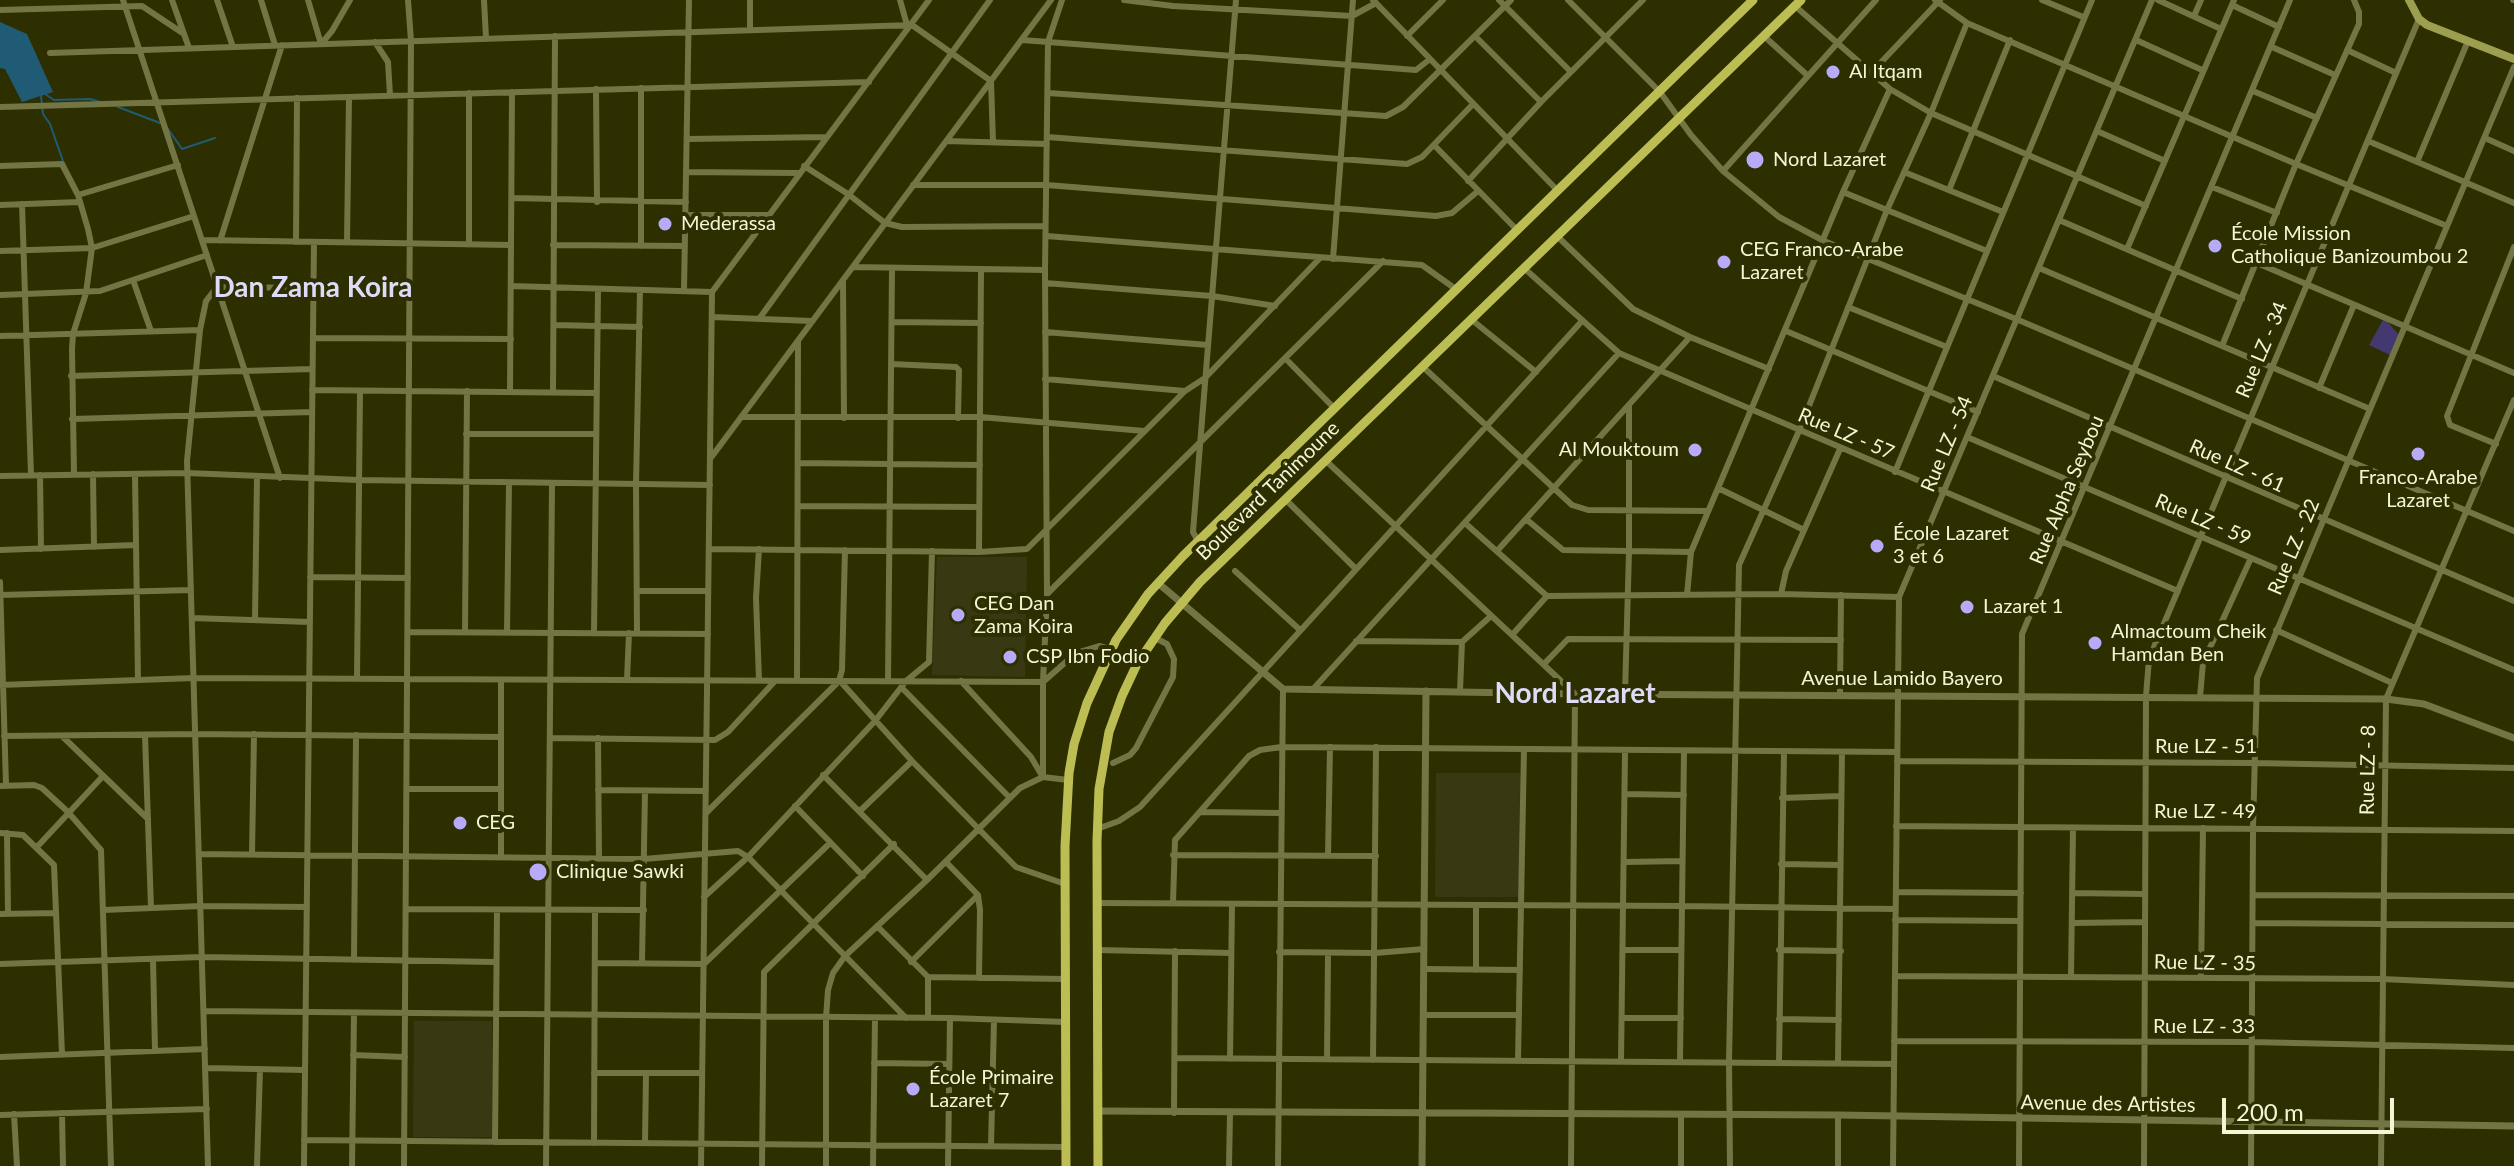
<!DOCTYPE html>
<html>
<head>
<meta charset="utf-8">
<style>
  body { margin:0 }
  #map { position:relative; width:2514px; height:1166px; overflow:hidden; background:#2e2f00; font-family:Lato,sans-serif }
  canvas { display:block }
  .scale { position:absolute; left:2222px; top:1098px; width:172px; height:36px; box-sizing:border-box; border:4px solid #f3f5d5; border-top:0; padding-left:10px; font-size:24px; line-height:28px; white-space:nowrap; color:#f3f5d5; -webkit-text-stroke:6px #2e2f00; paint-order:stroke }
</style>
</head>
<body>
<div id="map">
<canvas width="2514" height="1166"></canvas>
<div class="scale">200 m</div>
</div>
<script>
const c = document.querySelector('canvas').getContext('2d');
c.lineJoin = 'round';
function fill(path, color) { c.fillStyle = color; c.fill(path, 'evenodd'); }
const poly = rows => new Path2D(rows.map(r => 'M' + r).join(''));
function trace(path, color, width, dash) { c.strokeStyle = color; c.lineWidth = width; c.lineCap = dash ? 'butt' : 'round'; c.setLineDash(dash || []); c.stroke(path); }
function drawText(font, color, halo, rows, align = 'center') {
  c.font = font + ' Lato,sans-serif'; c.lineWidth = 8; c.setLineDash([]); c.textBaseline = 'middle'; c.strokeStyle = halo; c.fillStyle = color; for (const [text, x, y, turn = 0] of rows) {
    c.save(); c.translate(x, y); c.rotate((+turn || 0) * Math.PI / 180); c.textAlign = isNaN(turn) ? turn : align; if (halo) c.strokeText(text, 0, 0); c.fillText(text, 0, 0); c.restore();
  }
}
fill(poly([
  [937,557,1027,557,1025,677,932,675],
  [1436,773,1520,773,1519,897,1435,897],
  [414,1021,492,1021,492,1137,413,1137]
]), '#383812');
fill(poly([
  [2384,318,2400,336,2392,356,2369,345]
]), '#43386f');
fill(poly([
  [0,22,27,34,53,92,22,102,5,69,0,68]
]), '#1f5b75');
trace(poly([
  [45,94,54,100,90,99,100,102],
  [41,96,43,114,50,124,64,164],
  [118,107,160,123],
  [168,129,182,149,215,138]
]), '#1f5b75', 2);
trace(poly([
  [123,0,280,478],
  [172,0,189,48],
  [217,0,233,47],
  [261,0,275,45],
  [308,0,321,44],
  [484,0,486,38],
  [750,0,750,30],
  [900,0,907,25],
  [1124,0,1173,6,1352,16,1376,3],
  [1373,0,1558,191],
  [1499,0,1571,72],
  [1568,0,1660,92,1691,135,1723,171,1779,217,1824,241,2016,319,2514,531],
  [1935,0,1967,23,2296,164,2447,226],
  [2042,0,2083,17],
  [2158,0,2221,29],
  [2513,0,2514,0],
  [2232,5,2279,27],
  [1795,6,1890,89,1931,113,2146,206],
  [0,10,142,6,184,34],
  [2194,16,2201,0],
  [1407,36,1443,0],
  [1475,36,1541,102],
  [1765,37,1807,75],
  [1022,40,1416,70,1430,59],
  [2136,40,2202,70],
  [375,42,388,62,390,95],
  [321,44,332,31,350,0],
  [2272,47,2335,75],
  [2347,50,2396,73],
  [50,53,912,25,991,81,993,142],
  [1871,73,1940,0],
  [596,89,597,202],
  [2253,91,2317,118],
  [1048,93,1386,116,1403,107,1511,0],
  [0,107,869,82],
  [2097,131,2165,161],
  [1047,137,1407,164,1422,157,1473,104],
  [2485,138,2514,151],
  [687,139,827,137],
  [947,141,1047,144],
  [2368,141,2514,203],
  [1434,145,1518,231],
  [2417,162,2468,41],
  [0,166,62,164,78,195,88,229,92,248,86,293,73,334,72,349,74,475],
  [804,166,848,194,885,223,902,227,1045,226],
  [1723,171,1876,0],
  [686,172,799,173],
  [1904,172,2003,212],
  [1468,181,1541,102,1643,0],
  [913,185,1047,185,1436,216,1452,213,1478,191],
  [2212,187,2277,213],
  [1949,190,2010,40],
  [1843,192,1987,251],
  [78,195,178,165],
  [512,198,686,202],
  [22,204,31,475],
  [0,205,79,202],
  [686,215,769,215],
  [2059,220,2242,299],
  [1046,236,1422,265,1457,290],
  [1558,237,1633,309,1690,337,1769,369],
  [202,240,511,245],
  [220,241,282,45],
  [296,242,297,98],
  [347,242,349,97],
  [469,244,469,93],
  [553,245,685,246],
  [641,246,641,88],
  [2127,249,2234,0],
  [0,251,92,248,194,216],
  [1333,259,1353,0],
  [2257,263,2514,373],
  [853,267,1045,270],
  [2039,268,2370,409],
  [1525,269,1619,353,2178,591],
  [133,280,151,331],
  [843,282,844,418],
  [1045,283,1212,296,1275,306],
  [511,286,712,292],
  [684,291,689,0],
  [0,295,100,291,207,255],
  [1848,307,1947,347],
  [712,317,812,321],
  [759,319,990,0],
  [1472,320,1536,372],
  [892,322,981,323],
  [554,325,640,327],
  [1786,331,1978,412],
  [1045,332,1208,345],
  [0,336,200,330],
  [313,338,511,339],
  [2222,346,2296,164,2359,24,2359,12,2354,0],
  [1285,358,1335,409],
  [891,364,956,367,959,370,958,418],
  [1422,366,1572,505,1588,510,1708,511],
  [71,376,312,369],
  [1993,376,2514,601],
  [1045,379,1185,391],
  [2319,388,2354,305],
  [312,390,596,393],
  [510,391,512,92],
  [553,392,555,36],
  [741,417,980,417,1144,431],
  [72,419,312,412],
  [466,434,595,434],
  [1967,437,2514,670],
  [2496,444,2450,425,2447,416,2514,247],
  [710,459,1051,0],
  [1325,460,1575,694,1571,1166],
  [799,463,980,465],
  [1895,472,2092,0],
  [93,474,94,547],
  [135,474,138,680],
  [40,475,41,549],
  [0,476,187,473,359,480,710,485],
  [1720,489,1804,530],
  [1285,499,1356,569],
  [799,506,979,507],
  [1526,519,1563,550,1691,552],
  [1465,523,1547,596,1781,594,1899,597],
  [1198,541,1193,532,1236,0],
  [709,549,979,552,1027,549,1185,391,1205,378,1320,258],
  [759,549,756,598,759,680],
  [0,550,136,545],
  [1497,551,1690,337],
  [979,552,981,270],
  [1235,571,1300,630],
  [310,577,408,578],
  [0,582,6,785],
  [637,591,708,591],
  [1047,594,1383,261],
  [1781,594,1786,571,1840,449],
  [0,595,191,590],
  [1687,595,1691,552,1843,192,1890,89],
  [192,618,310,622],
  [255,620,257,477],
  [2276,630,2392,683],
  [408,632,708,634],
  [465,632,467,391],
  [507,632,509,483],
  [594,633,598,289],
  [637,633,636,484,640,290],
  [1512,635,1547,596],
  [1356,641,1462,642,1491,616],
  [1544,664,1568,639,1841,640],
  [357,679,360,391],
  [627,680,629,633],
  [797,681,798,341],
  [840,681,912,761,1016,867,1065,884],
  [888,681,892,269],
  [961,681,1031,757,1041,774],
  [0,685,194,678,1043,682,1076,653,1099,646,1110,649,1137,664],
  [1315,687,1619,353],
  [903,689,1010,798],
  [1460,691,1462,642],
  [1625,693,1629,552,1629,405],
  [1840,694,1841,595],
  [2200,697,2203,663,2251,558],
  [145,735,151,908],
  [4,736,195,734,500,737],
  [62,736,148,819],
  [550,738,715,740,728,732,775,681],
  [598,738,599,859],
  [1897,761,2254,763,2514,768],
  [1113,763,1130,755,1136,748,1173,677,1174,659,1167,644,1155,638],
  [823,775,927,880],
  [1043,777,1043,682,1047,595,1045,270,1048,42,1062,0],
  [0,786,34,785,42,788,68,812,101,850,111,1166],
  [407,789,500,789],
  [598,790,706,791],
  [1625,794,1684,795],
  [1782,798,1841,796],
  [795,806,863,876],
  [860,811,912,761],
  [1201,812,1281,813],
  [706,813,839,681,842,670,845,550],
  [1896,826,2514,831],
  [1097,829,1119,821,1140,807,1582,321],
  [0,833,23,835,54,865,62,1054],
  [7,833,8,914],
  [37,847,103,776],
  [199,854,644,859,738,851,748,857,906,1018],
  [252,854,254,734],
  [1173,855,1376,856],
  [501,856,501,680],
  [1328,856,1330,747],
  [946,862,978,895,980,910,979,978],
  [1625,862,1682,861],
  [1781,864,1840,865],
  [1896,892,2021,893],
  [2072,893,2145,894],
  [2253,895,2514,896],
  [704,897,748,857,875,721,906,681,929,662,932,551],
  [1097,903,1682,906,1895,909],
  [1173,903,1175,840,1249,756,1260,750,1281,747,1897,752],
  [406,909,644,910],
  [103,910,201,906,307,907],
  [0,914,56,913],
  [1895,920,2020,921],
  [2072,923,2145,922],
  [2253,923,2514,925],
  [877,926,928,977,928,1018],
  [1097,950,1231,953],
  [1624,950,1681,950],
  [1779,950,1841,951],
  [1279,952,1375,953,1424,949],
  [153,959,155,1050],
  [354,959,356,735],
  [642,962,645,791],
  [911,962,978,895],
  [596,963,704,964,830,843],
  [0,964,202,957,496,962],
  [1424,969,1520,970],
  [1476,970,1476,905],
  [1895,976,2382,979,2514,985],
  [928,977,1066,979],
  [2071,977,2073,828],
  [2201,978,2203,828],
  [204,1011,950,1018,1066,1022],
  [1423,1015,1519,1015],
  [1623,1018,1681,1018],
  [1779,1019,1839,1020],
  [1894,1041,2251,1042,2514,1048],
  [353,1055,405,1057],
  [0,1057,205,1049],
  [1175,1058,1894,1064],
  [1230,1059,1232,904],
  [1327,1059,1328,954],
  [1373,1060,1376,747],
  [1518,1060,1524,749],
  [1621,1061,1625,751],
  [1680,1061,1684,751],
  [1779,1062,1784,752],
  [1838,1062,1842,752],
  [874,1063,949,1064],
  [206,1068,305,1070],
  [594,1073,702,1073],
  [62,1113,63,1166],
  [1174,1113,1175,951],
  [14,1114,17,1166],
  [0,1115,207,1109],
  [304,1140,1066,1147],
  [495,1142,497,910],
  [594,1143,595,910],
  [645,1143,646,1073],
  [991,1146,994,1020],
  [208,1166,187,461,200,330,206,301,217,287,313,288],
  [257,1166,260,1069],
  [304,1166,314,242],
  [352,1166,354,1013],
  [404,1166,411,41,408,0],
  [546,1166,552,484],
  [701,1166,712,292,929,0],
  [762,1166,764,972,894,844],
  [826,1166,826,1018,828,990,833,973,845,956,927,880,1020,788,1043,777,1068,780],
  [873,1166,875,1018],
  [948,1166,950,1018],
  [1229,1166,1230,1113],
  [1278,1166,1283,689],
  [1681,1166,1681,1114],
  [1730,1166,1729,1062,1739,565,1799,431,1887,210,1931,113,1967,23],
  [1838,1166,1838,1115],
  [1893,1166,1899,597,2152,0],
  [2019,1166,2022,634,2290,0],
  [2144,1166,2146,696,2149,659,2419,19],
  [2251,1166,2253,829,2257,678,2514,67],
  [2381,1166,2386,699,2514,400]
]), '#747545', 6);
trace(poly([
  [1158,583,1283,689,1575,694,2386,699,2424,704,2514,738],
  [1097,1111,1838,1115,2514,1126],
  [1422,1166,1426,691]
]), '#747545', 7);
trace(poly([
  [2409,0,2419,19,2427,25,2514,59]
]), '#9c9f4f', 8);
trace(poly([
  [1066,1166,1065,846,1069,773,1074,744,1087,703,1116,640,1148,594,1183,556,1753,0],
  [1098,1166,1097,841,1099,789,1109,732,1122,696,1137,664,1165,623,1200,582,1801,0]
]), '#bcbe54', 9);
for (const [x, y, r, color] of [
  [1833,72,8,"#b7abf8"],
  [1755,160,10,"#b7abf8"],
  [665,224,8,"#b7abf8"],
  [2215,246,8,"#b7abf8"],
  [1724,262,8,"#b7abf8"],
  [1695,450,8,"#b7abf8"],
  [2418,454,8,"#b7abf8"],
  [1877,546,8,"#b7abf8"],
  [1967,607,8,"#b7abf8"],
  [958,615,8,"#b7abf8"],
  [2095,643,8,"#b7abf8"],
  [1010,657,8,"#b7abf8"],
  [460,823,8,"#b7abf8"],
  [538,872,10,"#b7abf8"],
  [913,1089,8,"#b7abf8"]
]) { const dot = new Path2D(); dot.arc(x, y, r, 0, 2 * Math.PI); c.fillStyle = color; c.fill(dot); trace(dot, '#2e2f00', 3); }
drawText('20px', '#f3f5d5', '#2e2f00', [
  ["Al Itqam",1849,72],
  ["Nord Lazaret",1773,160],
  ["Mederassa",681,224],
  ["École Mission",2231,234],
  ["Catholique Banizoumbou 2",2231,257],
  ["CEG Franco-Arabe",1740,250],
  ["Lazaret",1740,273],
  ["Al Mouktoum",1679,450,"right"],
  ["Franco-Arabe",2418,478,"center"],
  ["Lazaret",2418,501,"center"],
  ["École Lazaret",1893,534],
  ["3 et 6",1893,557],
  ["CEG Dan",974,604],
  ["Zama Koira",974,627],
  ["Lazaret 1",1983,607],
  ["Almactoum Cheik",2111,632],
  ["Hamdan Ben",2111,655],
  ["CSP Ibn Fodio",1026,657],
  ["CEG",476,823],
  ["Clinique Sawki",556,872],
  ["École Primaire",929,1078],
  ["Lazaret 7",929,1101]
], 'left');
drawText('20px', '#f3f5d5', '#2e2f00', [
  ["Rue LZ - 34",2262,350,-67],
  ["Rue LZ - 57",1846,434,23],
  ["Rue LZ - 54",1947,444,-67],
  ["Rue LZ - 61",2237,466,24],
  ["Rue Alpha Seybou",2067,490,-67],
  ["Boulevard Tanimoune",1268,491,-44],
  ["Rue LZ - 59",2203,520,23],
  ["Rue LZ - 22",2294,547,-67],
  ["Avenue Lamido Bayero",1902,679],
  ["Rue LZ - 51",2206,747],
  ["Rue LZ - 8",2368,770,-89],
  ["Rue LZ - 49",2205,812],
  ["Rue LZ - 35",2205,963,1],
  ["Rue LZ - 33",2204,1027],
  ["Avenue des Artistes",2108,1104,1]
]);
drawText('bold 28px', '#dedbf8', '#2e2f00', [
  ["Dan Zama Koira",313,288],
  ["Nord Lazaret",1575,694]
]);
</script>
</body>
</html>
